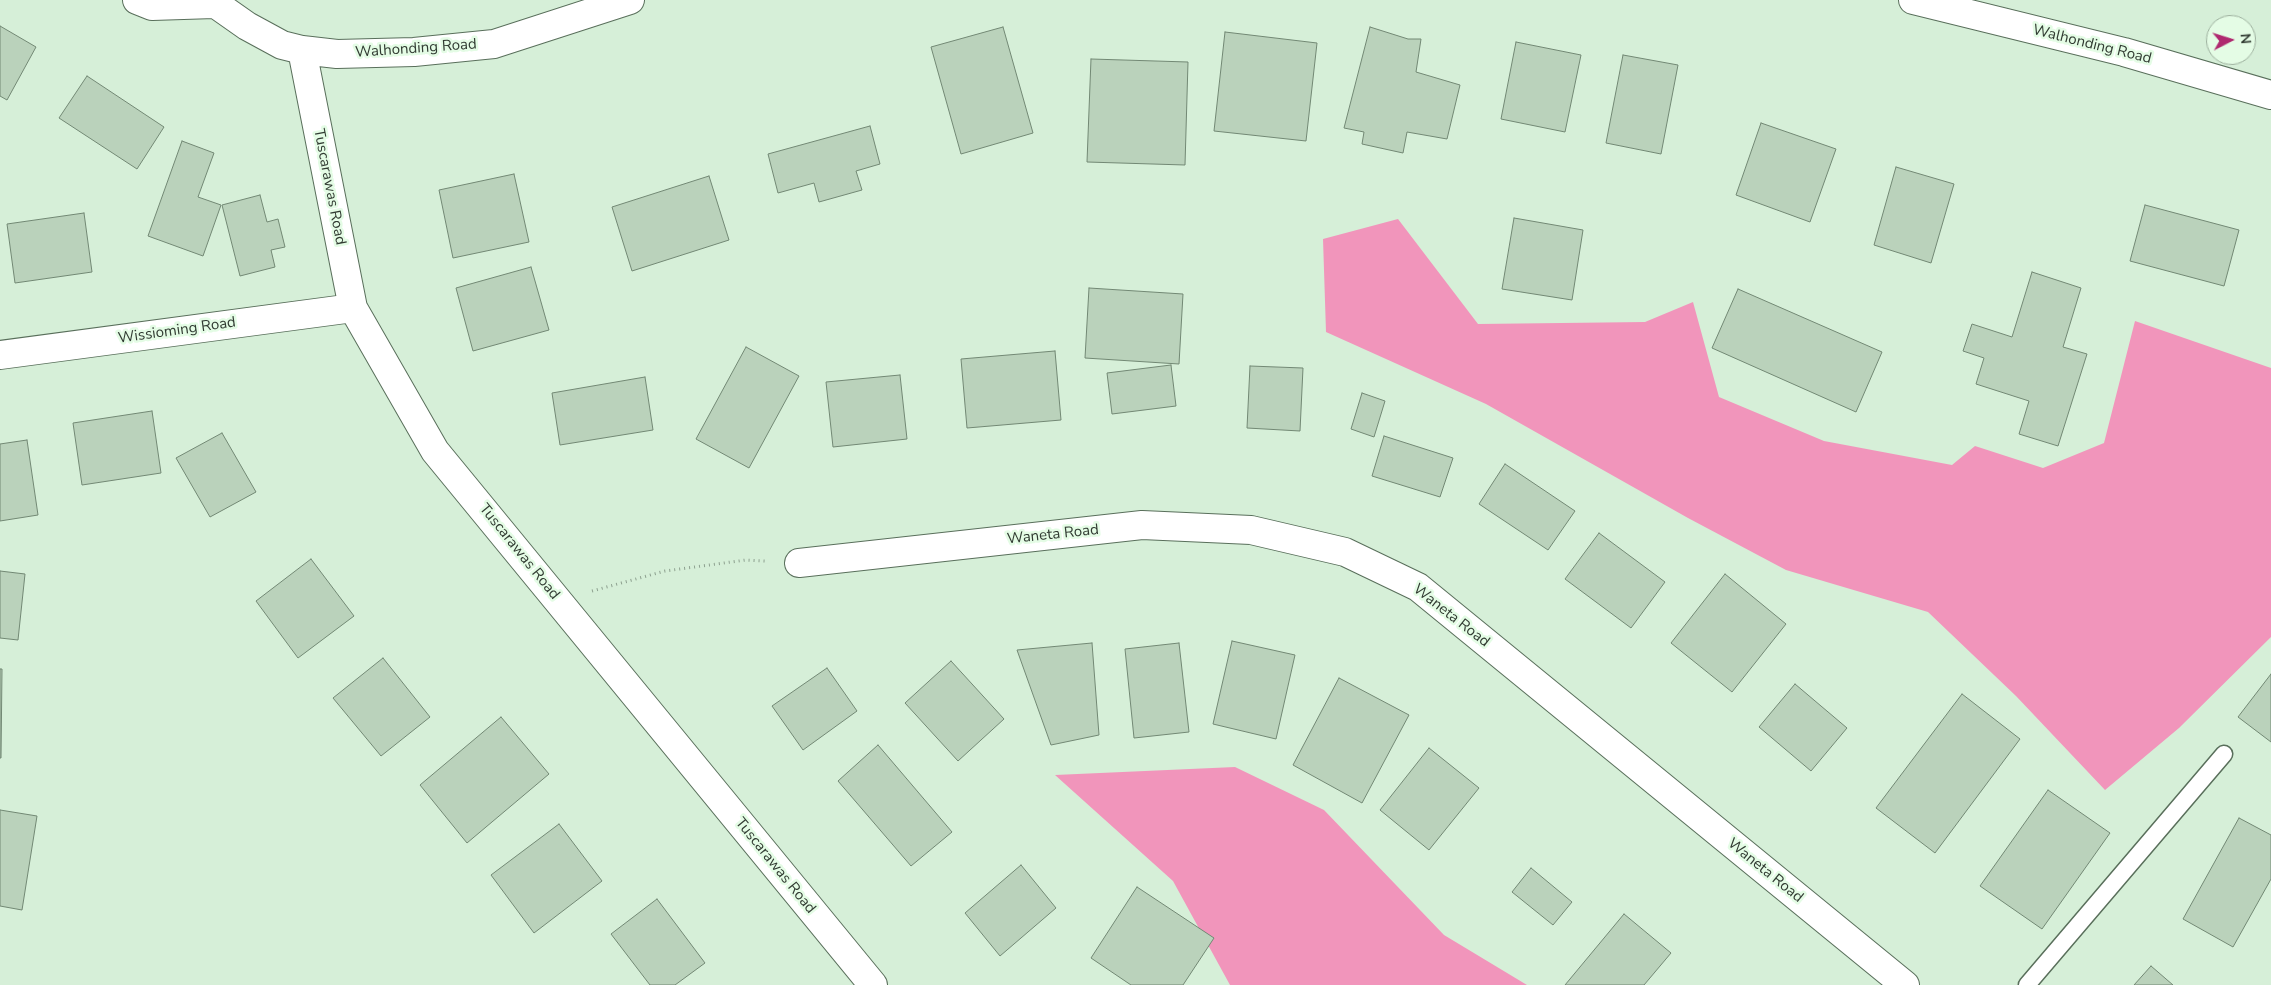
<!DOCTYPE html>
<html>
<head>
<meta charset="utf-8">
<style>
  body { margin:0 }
  #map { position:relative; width:2271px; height:985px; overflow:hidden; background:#d6efd8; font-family:"Nunito Sans",sans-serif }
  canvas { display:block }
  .north { position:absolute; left:2206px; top:15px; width:50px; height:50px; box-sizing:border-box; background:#e4fce5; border:1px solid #9caf9d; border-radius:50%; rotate:85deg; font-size:14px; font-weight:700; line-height:20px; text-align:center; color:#313b32 }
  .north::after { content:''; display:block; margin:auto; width:18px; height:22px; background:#af296f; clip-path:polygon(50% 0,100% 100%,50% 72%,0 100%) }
</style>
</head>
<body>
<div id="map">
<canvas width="2271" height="985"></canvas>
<div class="north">N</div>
</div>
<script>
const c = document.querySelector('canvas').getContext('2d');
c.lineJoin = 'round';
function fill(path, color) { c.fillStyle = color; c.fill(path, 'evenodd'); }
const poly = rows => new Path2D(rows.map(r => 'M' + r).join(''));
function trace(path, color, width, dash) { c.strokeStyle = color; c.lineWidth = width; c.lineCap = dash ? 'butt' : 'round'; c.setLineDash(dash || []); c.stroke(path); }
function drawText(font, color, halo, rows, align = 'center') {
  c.font = font + ' "Nunito Sans",sans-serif'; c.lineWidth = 5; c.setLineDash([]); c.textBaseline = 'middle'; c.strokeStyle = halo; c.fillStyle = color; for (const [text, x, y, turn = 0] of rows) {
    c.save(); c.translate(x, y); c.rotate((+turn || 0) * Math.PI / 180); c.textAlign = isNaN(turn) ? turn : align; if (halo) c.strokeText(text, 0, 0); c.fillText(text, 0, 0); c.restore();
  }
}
fill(poly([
  [1398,219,1478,324,1645,322,1693,302,1719,397,1824,441,1952,465,1975,446,2043,468,2104,443,2135,321,2271,368,2271,637,2179,728,2105,790,2016,696,1928,612,1786,570,1688,518,1486,404,1326,332,1323,239],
  [1235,767,1324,810,1444,935,1527,985,1230,985,1173,881,1055,775]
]), '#f195bb');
const building = poly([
  [0,26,36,47,7,100,0,96,0,26],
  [1003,27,1033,133,961,154,931,47,1003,27],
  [1370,27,1408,39,1421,39,1416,72,1460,85,1447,139,1407,132,1403,153,1362,144,1364,132,1344,128,1370,27],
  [1225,32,1317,43,1306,141,1214,131,1225,32],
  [1516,42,1581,55,1565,132,1501,119,1516,42],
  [1623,55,1678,65,1661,154,1606,143,1623,55],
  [1091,59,1188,62,1185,165,1087,162,1091,59],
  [87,76,164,127,137,169,59,118,87,76],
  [1761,123,1836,149,1810,222,1736,195,1761,123],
  [870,126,880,164,856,171,862,190,819,202,814,183,778,193,768,154,870,126],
  [182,141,214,153,198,197,221,205,203,256,148,236,182,141],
  [1896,167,1954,184,1931,263,1874,245,1896,167],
  [514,174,529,242,453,258,439,190,514,174],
  [709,176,729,240,632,271,612,207,709,176],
  [260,195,267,222,278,219,285,247,271,250,275,267,240,276,222,205,260,195],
  [2145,205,2239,230,2224,286,2130,261,2145,205],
  [84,213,92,272,15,283,7,224,84,213],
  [1514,218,1583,230,1572,300,1502,289,1514,218],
  [531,267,549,330,473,351,456,288,531,267],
  [2032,272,2081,288,2063,347,2087,354,2058,446,2019,434,2029,401,1976,384,1984,358,1963,351,1972,324,2012,337,2032,272],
  [1089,288,1183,294,1179,364,1085,358,1089,288],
  [1738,289,1882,352,1856,412,1712,348,1738,289],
  [746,347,799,376,749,468,696,439,746,347],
  [1055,351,1061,420,967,428,961,359,1055,351],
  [1171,365,1176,406,1112,414,1107,373,1171,365],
  [1250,366,1303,368,1300,431,1247,428,1250,366],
  [900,375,907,439,833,447,826,382,900,375],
  [645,377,653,430,560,445,552,393,645,377],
  [1362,393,1385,401,1374,437,1351,429,1362,393],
  [152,411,161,473,82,485,73,423,152,411],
  [222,433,256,492,210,517,176,458,222,433],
  [1384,436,1453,458,1440,497,1372,476,1384,436],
  [27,440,38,515,0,521,0,444,27,440],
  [1505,464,1575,511,1548,550,1479,504,1505,464],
  [1599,533,1665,582,1631,628,1565,579,1599,533],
  [311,559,354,616,298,658,256,601,311,559],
  [0,571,25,574,18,640,0,638,0,571],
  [1725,574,1786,624,1732,692,1671,643,1725,574],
  [1232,641,1295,655,1276,739,1213,724,1232,641],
  [1092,643,1099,735,1051,745,1017,650,1092,643],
  [1179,643,1189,732,1134,738,1125,649,1179,643],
  [383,658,430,717,381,756,333,698,383,658],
  [951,661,1004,719,958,761,905,703,951,661],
  [827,668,857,711,803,750,772,706,827,668],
  [0,669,2,669,1,758,0,758,0,669],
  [2271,674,2271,742,2238,717,2271,674],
  [1339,678,1409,715,1362,803,1293,765,1339,678],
  [1795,684,1847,728,1811,771,1759,727,1795,684],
  [1962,694,2020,739,1935,853,1876,808,1962,694],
  [501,717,549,774,467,843,420,785,501,717],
  [878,745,952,832,911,866,838,781,878,745],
  [1429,748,1479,788,1429,850,1380,810,1429,748],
  [2048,790,2110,833,2042,929,1980,886,2048,790],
  [0,810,37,816,22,910,0,906,0,810],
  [2239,818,2271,835,2271,879,2233,947,2183,919,2239,818],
  [559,824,602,881,534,933,491,875,559,824],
  [1021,865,1056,908,1000,956,965,913,1021,865],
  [1531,868,1572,902,1553,925,1512,892,1531,868],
  [1137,887,1214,938,1183,985,1131,985,1091,958,1137,887],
  [657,899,705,963,675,985,650,985,611,934,657,899],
  [1624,914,1671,953,1644,985,1565,985,1624,914],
  [2151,966,2173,985,2134,985,2151,966]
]);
fill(building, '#bad2bb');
trace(building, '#728874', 1);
const lane = poly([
  [2027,985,2224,754]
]);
const street = poly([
  [137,0,152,6,214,4],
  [210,0,247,26,282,45,302,50,337,54,414,52,494,44,630,0],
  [1913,0,2124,52,2271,95],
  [302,50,353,308,435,451,873,985],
  [0,355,353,308],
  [799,563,1142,525,1251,530,1345,552,1418,587,1905,985]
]);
trace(lane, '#596f5b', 19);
trace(street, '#596f5b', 30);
trace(poly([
  [592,591,665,571,746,560,765,561]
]), '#8da08f', 3, [1, 4]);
trace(lane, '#fff', 16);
trace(street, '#fff', 28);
drawText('15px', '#313b32', '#e4fce5', [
  ["Walhonding Road",2092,45,14],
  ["Walhonding Road",416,49,-4],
  ["Tuscarawas Road",329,187,79],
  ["Wissioming Road",177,331,-8],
  ["Waneta Road",1053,535,-6],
  ["Tuscarawas Road",519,552,51],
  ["Waneta Road",1451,616,38],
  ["Tuscarawas Road",775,866,51],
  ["Waneta Road",1765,871,39]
]);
</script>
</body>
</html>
